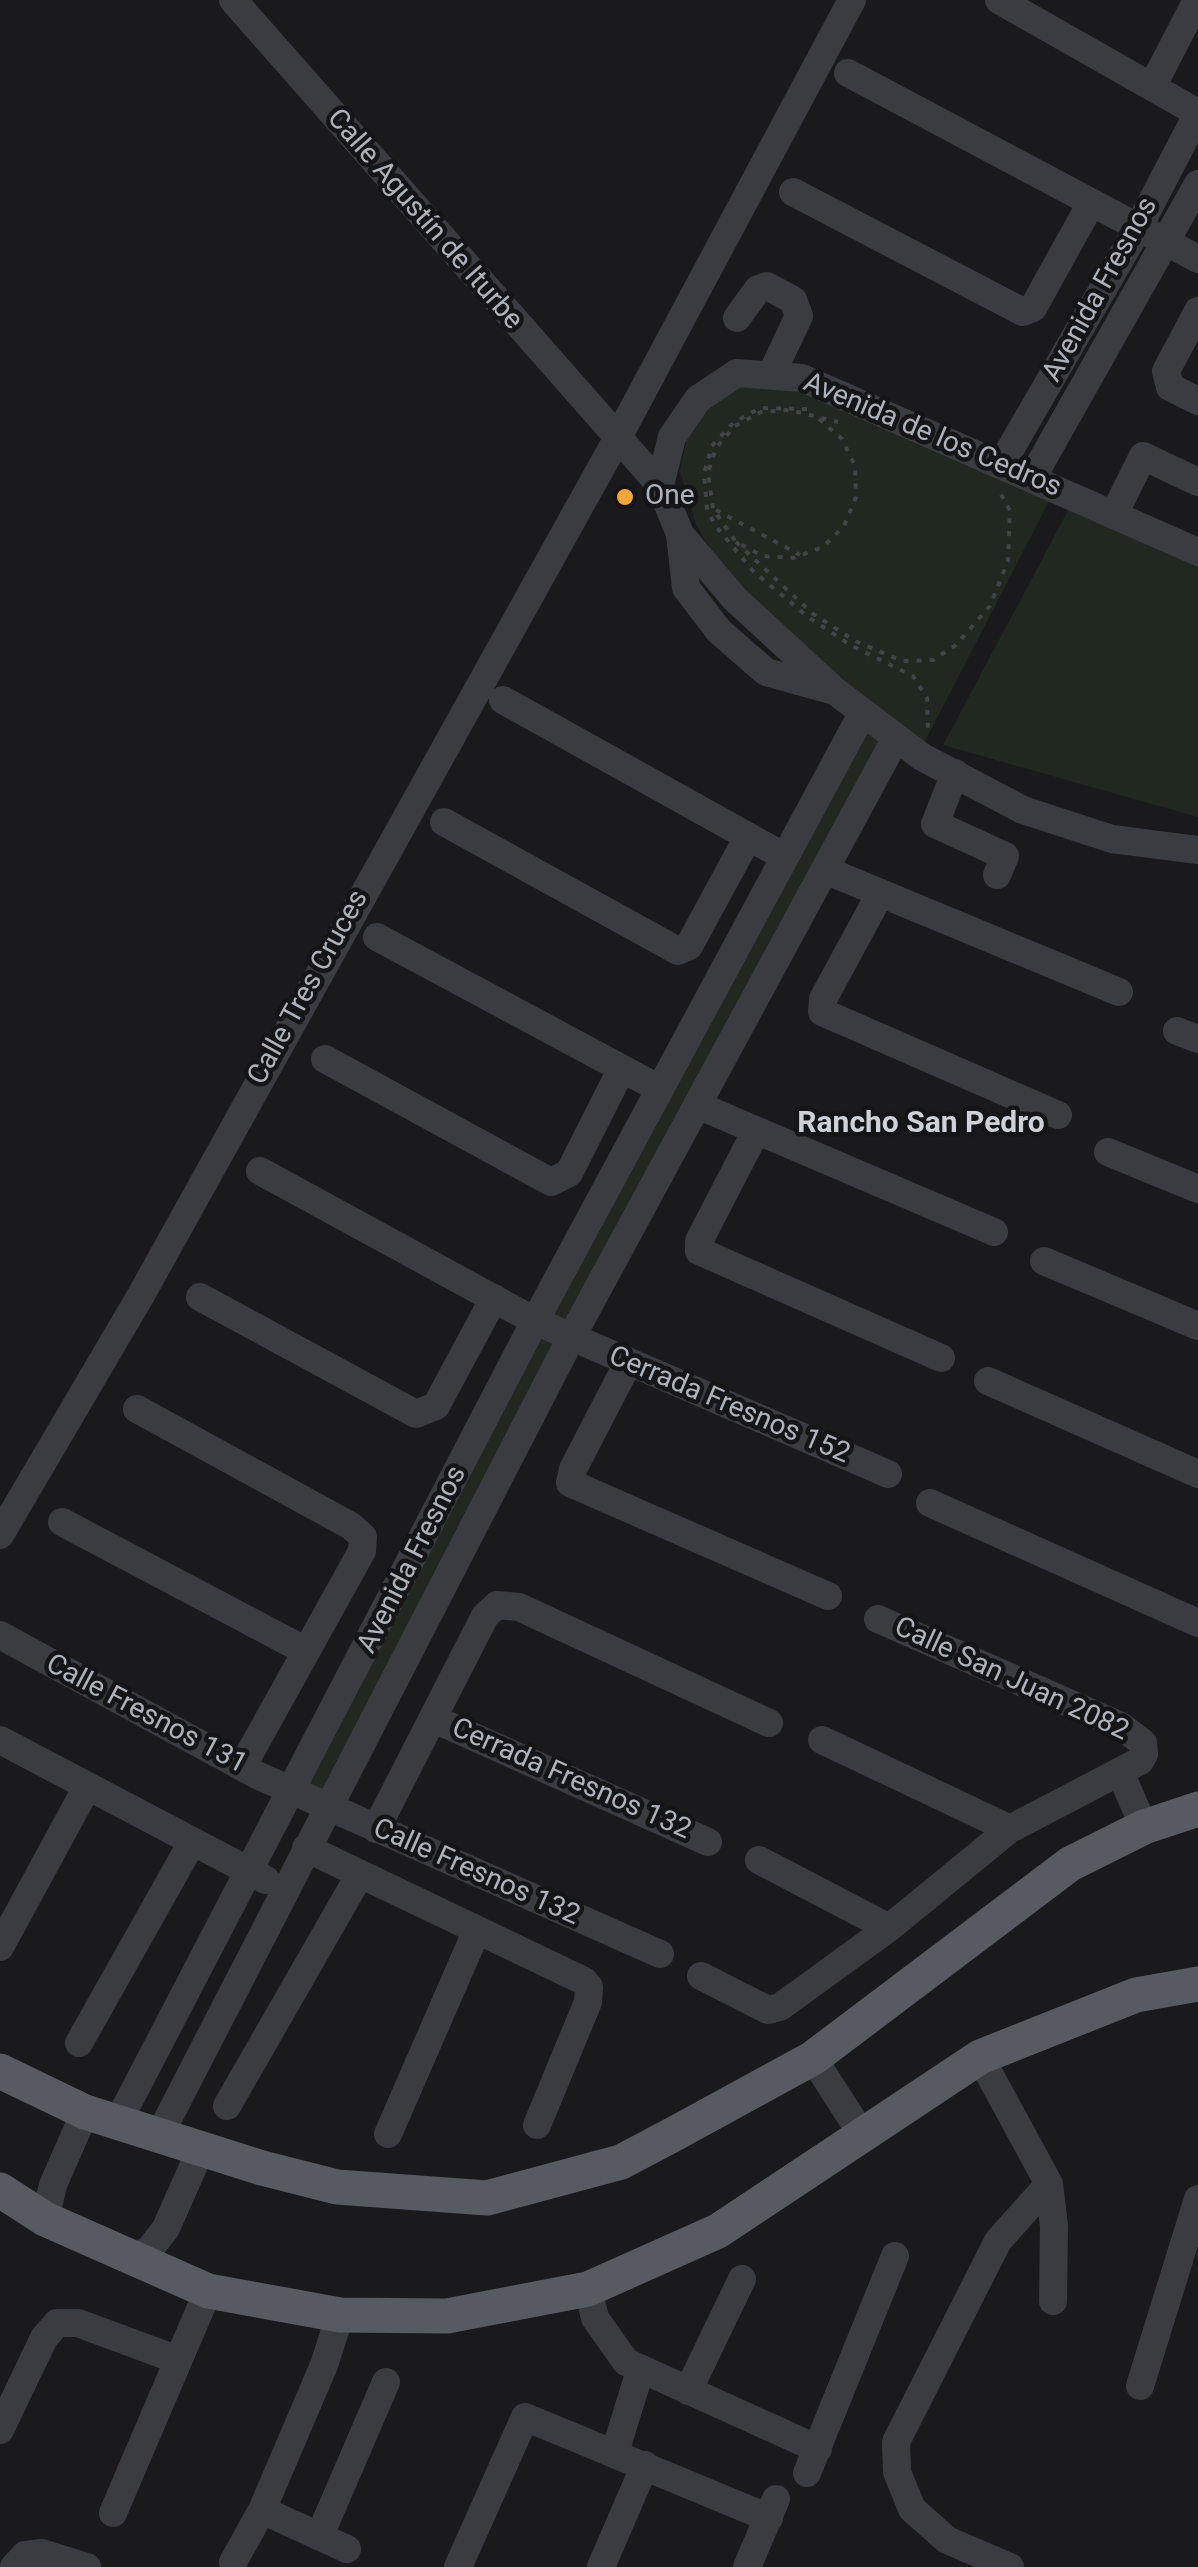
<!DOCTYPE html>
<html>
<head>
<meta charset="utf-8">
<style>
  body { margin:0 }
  canvas { display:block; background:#1a1a1c }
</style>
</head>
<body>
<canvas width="1198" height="2567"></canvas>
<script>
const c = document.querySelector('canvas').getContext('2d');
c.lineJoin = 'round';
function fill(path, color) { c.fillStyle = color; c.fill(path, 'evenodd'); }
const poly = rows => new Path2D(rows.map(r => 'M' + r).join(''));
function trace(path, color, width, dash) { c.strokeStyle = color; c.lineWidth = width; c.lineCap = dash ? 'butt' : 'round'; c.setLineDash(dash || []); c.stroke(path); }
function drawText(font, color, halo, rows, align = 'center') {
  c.font = font + ' Roboto,sans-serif'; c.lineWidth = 9; c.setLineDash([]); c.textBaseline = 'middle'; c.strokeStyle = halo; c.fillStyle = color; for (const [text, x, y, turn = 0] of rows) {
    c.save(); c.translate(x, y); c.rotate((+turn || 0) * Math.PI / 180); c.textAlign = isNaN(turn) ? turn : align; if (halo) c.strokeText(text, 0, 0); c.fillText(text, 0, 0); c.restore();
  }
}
fill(poly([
  [751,381,801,385,1055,490,923,745,740,597,696,525,680,471,690,423,716,397],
  [1070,507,1198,562,1198,817,943,745],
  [862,714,896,738,328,1808,293,1792]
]), '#202820');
trace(poly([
  [807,409,760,408,733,423,712,446,704,474,707,508,714,524,753,571,808,617,852,646,913,676,927,698,928,733],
  [819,419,842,439,855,466,856,497,844,526,823,547,794,558,763,556,736,542,713,509,708,473,716,448,735,426,761,412,790,410,838,422],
  [716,510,800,555],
  [736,542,812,613,855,641,902,661,933,660,956,645,990,606,1008,561,1010,511,1001,494]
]), '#414448', 4, [5, 8]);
trace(poly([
  [233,0,660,485,680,534,735,599,835,691,922,757,1023,810,1112,839,1198,850],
  [999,0,1198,113],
  [848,73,1198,259],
  [1153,85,1197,0],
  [793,192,1023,312,1033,308,1090,205],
  [1198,311,1166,371,1170,387,1198,401],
  [737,318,758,289,767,286,793,300,799,316,771,375],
  [1001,465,1137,230,1198,113],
  [1032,478,1198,184],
  [660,485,672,437,698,399,737,373,802,378,1198,552],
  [1114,514,1143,456,1198,482],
  [680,534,686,588,719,631,766,672,831,690],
  [503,700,785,857],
  [955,773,935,824,1005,856,997,875],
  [444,822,678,951,689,946,747,839],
  [825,870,1119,992],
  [880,894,823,999,822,1012,1058,1115],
  [377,937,660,1089],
  [1177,1031,1198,1039],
  [325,1059,551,1182,569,1173,621,1070],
  [697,1105,994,1232],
  [756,1131,699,1241,699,1251,941,1358],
  [1108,1152,1198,1189],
  [260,1171,535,1321,888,1474],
  [1044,1261,1198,1326],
  [200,1297,416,1414,436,1406,494,1298],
  [628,1363,573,1469,570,1483,828,1596],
  [988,1381,1198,1474],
  [137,1409,351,1526,363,1537,362,1551,242,1767],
  [930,1503,1198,1623],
  [62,1522,306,1651],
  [0,1535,141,1295,616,441,852,0],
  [0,1635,257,1775,660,1954],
  [434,1719,708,1842],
  [0,1740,266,1880],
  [822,1740,1010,1829],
  [1120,1772,1144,1827],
  [376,1829,485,1616,497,1605,519,1607,769,1723],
  [306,1848,584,1981,589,1987,588,2002,537,2125],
  [759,1860,889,1928],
  [0,1947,87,1787],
  [701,1976,768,2010,780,2007,889,1928,1010,1829,1140,1761,1144,1754,1143,1743,1121,1726,878,1619],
  [79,2043,191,1844],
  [980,2057,1049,2184,1054,2226,1053,2301],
  [813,2058,861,2133],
  [227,2106,359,1876],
  [119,2120,535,1321,862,714],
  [160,2134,571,1338,896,738],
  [388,2134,477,1930],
  [45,2219,53,2185,85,2112],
  [133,2260,150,2249,166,2228,201,2149],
  [588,2289,595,2318,626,2362,818,2449],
  [1140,2386,1198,2199],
  [688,2391,742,2279],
  [0,2430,44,2338,57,2323,78,2323,178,2360],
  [615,2452,640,2371],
  [807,2473,895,2256],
  [262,2510,347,2549],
  [113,2513,208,2291],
  [320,2535,386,2382],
  [233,2562,262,2510,324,2365,340,2315],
  [14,2567,25,2555,42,2553,87,2567],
  [458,2567,525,2417,769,2518],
  [601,2567,645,2465],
  [747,2567,776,2499],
  [1010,2567,947,2540,912,2509,897,2472,896,2442,998,2241,1049,2184]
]), '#3b3c41', 28);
trace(poly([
  [0,2071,85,2112,262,2168,337,2187,487,2198,621,2162,674,2134,813,2058,1070,1864,1144,1827,1198,1809],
  [0,2190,45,2219,208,2291,340,2315,447,2316,588,2289,718,2231,980,2057,1136,1995,1198,1984]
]), '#575a60', 35);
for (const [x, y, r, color] of [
  [625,497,10,"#f1a53d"]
]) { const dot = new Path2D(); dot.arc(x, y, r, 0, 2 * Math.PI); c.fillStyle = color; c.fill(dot); trace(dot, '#151517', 4); }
drawText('28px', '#adb2bc', '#151517', [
  ["Calle Agustín de Iturbe",424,220,49],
  ["Avenida Fresnos",1101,290,-61],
  ["Avenida de los Cedros",932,436,23],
  ["Calle Tres Cruces",309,988,-61],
  ["Cerrada Fresnos 152",729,1406,23],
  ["Avenida Fresnos",413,1560,-63],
  ["Calle San Juan 2082",1011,1680,25],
  ["Calle Fresnos 131",146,1715,28],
  ["Cerrada Fresnos 132",571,1780,24],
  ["Calle Fresnos 132",476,1873,24]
]);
drawText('28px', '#adb2bc', '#151517', [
  ["One",645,497]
], 'left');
drawText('bold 30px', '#ced1d8', '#151517', [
  ["Rancho San Pedro",921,1124]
]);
</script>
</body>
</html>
